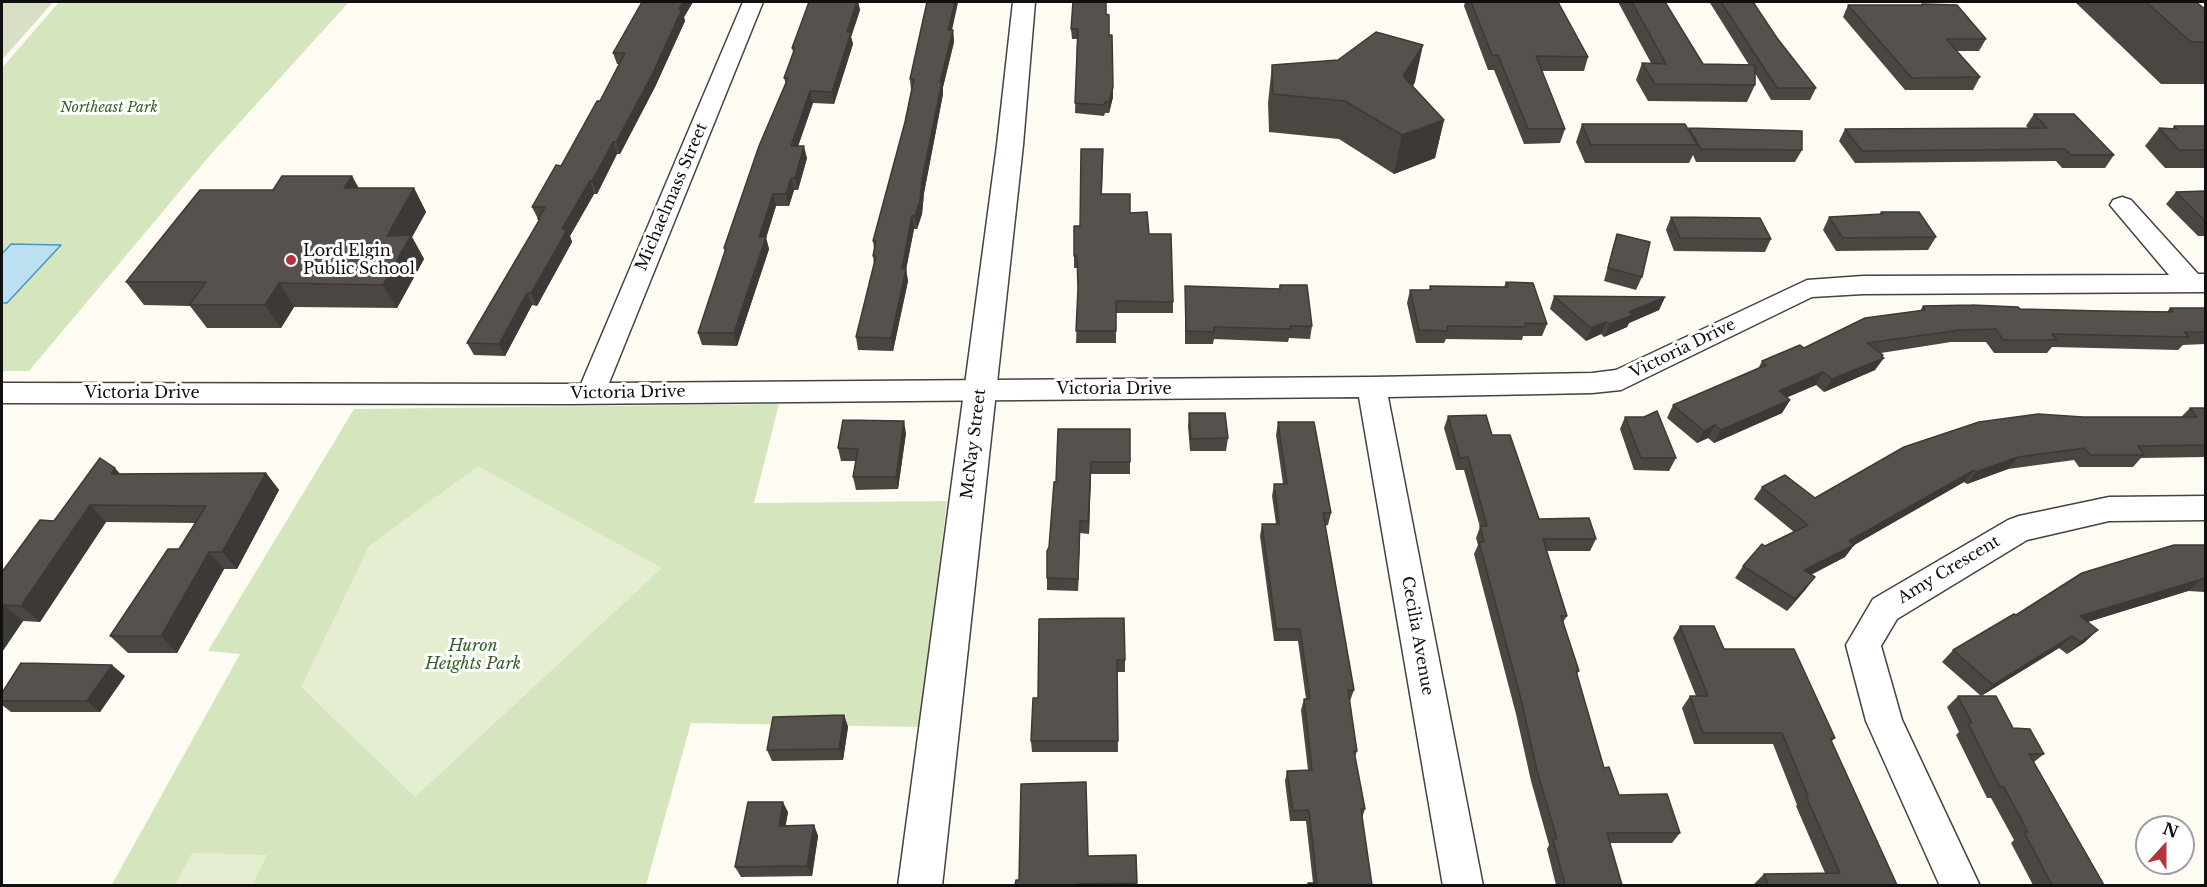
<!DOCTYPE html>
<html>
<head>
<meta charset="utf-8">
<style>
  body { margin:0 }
  #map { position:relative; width:2207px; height:887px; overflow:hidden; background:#fefbf3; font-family:"Libre Baskerville",serif }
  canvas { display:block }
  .frame { position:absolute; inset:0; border:3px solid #101010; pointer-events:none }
  .north { position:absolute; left:2135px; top:815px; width:60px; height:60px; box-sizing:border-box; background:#fff; border:2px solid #9f9f9f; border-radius:50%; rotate:21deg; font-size:16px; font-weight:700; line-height:24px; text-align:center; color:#101010 }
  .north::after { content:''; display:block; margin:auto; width:21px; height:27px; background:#b4333d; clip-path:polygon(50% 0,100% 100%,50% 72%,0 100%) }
</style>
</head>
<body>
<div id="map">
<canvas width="2207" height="887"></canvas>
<div class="frame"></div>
<div class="north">N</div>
</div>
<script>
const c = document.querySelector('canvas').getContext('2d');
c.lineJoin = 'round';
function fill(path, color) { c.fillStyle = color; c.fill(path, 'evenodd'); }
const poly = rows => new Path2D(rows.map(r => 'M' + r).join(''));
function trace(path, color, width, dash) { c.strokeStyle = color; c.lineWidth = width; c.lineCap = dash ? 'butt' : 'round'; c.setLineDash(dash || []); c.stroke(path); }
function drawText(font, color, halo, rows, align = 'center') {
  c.font = font + ' "Libre Baskerville",serif'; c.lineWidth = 6; c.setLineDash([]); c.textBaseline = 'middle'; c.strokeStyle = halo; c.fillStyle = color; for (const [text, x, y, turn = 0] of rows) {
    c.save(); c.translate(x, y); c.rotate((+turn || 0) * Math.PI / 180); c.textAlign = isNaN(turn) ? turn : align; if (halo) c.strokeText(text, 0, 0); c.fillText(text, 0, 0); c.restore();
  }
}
fill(poly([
  [59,2,349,2,212,153,29,371,2,371,2,68],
  [779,404,754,503,947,501,919,727,691,723,646,885,111,886,240,654,208,651,354,409]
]), '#d5e6bf');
fill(poly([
  [2,2,53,2,2,60]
]), '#d7dfc5');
fill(poly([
  [478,466,662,568,415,797,301,687,369,546],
  [192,853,267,855,252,885,175,885]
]), '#e5eed0');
const water = poly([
  [11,244,61,245,7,303,2,303,2,254,11,244]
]);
fill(water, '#bcdff1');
trace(water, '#4995c2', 1.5);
const minor = poly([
  [743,2,763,2,609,383,1372,377,1592,373,1616,370,1807,280,1863,276,2169,275,2110,205,2113,200,2122,197,2131,200,2198,274,2206,274,2206,292,1863,294,1812,297,1621,390,1592,393,1388,397,1483,886,1443,886,1359,397,569,404,2,403,2,383,581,384,743,2],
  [2206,496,2206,520,2109,521,2027,540,1897,619,1881,646,1902,720,1980,886,1940,886,1866,721,1846,645,1873,599,2008,520,2019,516,2109,497,2206,496]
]);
const tertiary = poly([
  [1013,2,1035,2,1023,145,942,886,898,886,997,145,1013,2]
]);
trace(minor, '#434343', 3);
trace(tertiary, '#434343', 3);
fill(minor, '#fff');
fill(tertiary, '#fff');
fill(poly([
  [642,2,693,2,684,17,685,21,655,87,620,154,617,154,597,194,594,194,570,236,572,242,537,306,532,305,505,356,474,355,467,343,539,221,532,207,561,166,600,101,619,64,617,64,613,53],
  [815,2,858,2,860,10,851,37,853,44,834,104,813,103,798,146,807,158,798,190,794,190,789,206,776,206,766,238,769,249,737,346,702,345,698,333,725,253,724,248,786,84,784,78,793,52,792,48],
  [958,2,952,30,953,30,954,42,943,87,943,94,924,193,922,214,917,229,914,229,906,269,908,281,893,351,858,350,856,337,874,265,873,256,874,249,873,241,905,122,911,91,910,79],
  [1465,2,1558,2,1588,57,1584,71,1542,71,1565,129,1560,143,1524,144,1494,70,1488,70,1464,6],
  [1618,2,1665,2,1703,64,1749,65,1710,3,1711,2,1753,2,1777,38,1816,88,1810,100,1771,100,1755,73,1755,85,1747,102,1648,101,1636,80,1642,63,1651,63],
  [2075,2,2196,2,2205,9,2205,84,2161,84],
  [1922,4,1986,39,1979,51,1957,51,1980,77,1973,90,1905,90,1843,17,1848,5,1921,5],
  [1106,14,1109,35,1113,97,1109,113,1105,113,1104,116,1075,113,1077,39,1072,39,1071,29],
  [1272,65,1415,82,1413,86,1444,120,1435,158,1394,174,1339,139,1269,132,1268,103],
  [2034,114,2114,155,2105,168,2062,168,2056,161,1855,163,1839,141,1845,129,2028,128,2026,126],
  [1582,124,1688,130,1689,128,1802,150,1795,162,1696,162,1693,155,1689,163,1585,163,1576,142],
  [2174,126,2205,126,2205,168,2165,168,2145,146,2159,128,2172,129],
  [1103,161,1102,194,1130,213,1149,234,1173,302,1173,313,1116,313,1116,343,1076,343,1078,291,1077,268,1074,268,1074,226,1080,226],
  [352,176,358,188,414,188,426,212,412,237,424,259,397,308,294,307,281,328,207,328,190,306,144,305,126,282,273,190],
  [2205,191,2205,236,2198,236,2166,204,2176,192],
  [1881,212,1936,237,1928,250,1836,251,1823,230,1829,217,1880,214],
  [1671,217,1771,239,1765,252,1674,251,1666,230],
  [1617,234,1642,277,1636,290,1604,281,1613,247],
  [1506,282,1547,324,1542,336,1523,336,1522,340,1446,339,1444,343,1416,343,1407,303,1410,290,1429,290,1430,286,1504,287],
  [1280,285,1312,326,1310,339,1289,338,1288,342,1214,339,1213,344,1185,344,1185,286,1279,289],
  [1554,296,1665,297,1659,310,1629,323,1627,327,1604,337,1601,334,1586,341,1550,309],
  [1923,306,2020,309,2167,312,2170,308,2205,308,2205,344,2183,345,2178,350,2052,347,2047,353,1994,353,1986,342,1951,342,1881,353,1883,355,1875,370,1824,392,1816,385,1787,397,1790,400,1782,413,1714,443,1708,438,1697,443,1667,418,1673,405,1758,369,1762,361,1920,311],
  [2190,408,2205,408,2205,457,2141,458,2133,467,2079,467,2074,460,2008,469,1967,484,1964,482,1854,545,1845,557,1811,575,1806,589,1787,611,1735,578,1743,566,1794,532,1754,499,1762,487,1815,498,2083,417,2181,417],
  [1189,413,1228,438,1226,451,1190,451,1188,426],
  [1448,416,1492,435,1539,519,1596,539,1590,551,1547,551,1567,616,1563,622,1579,671,1577,674,1604,768,1619,795,1680,833,1672,843,1610,843,1622,885,1556,885,1547,849,1549,845,1531,781,1516,714,1474,554,1478,545,1476,538,1480,527,1464,470,1456,470,1444,428],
  [1625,417,1676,458,1669,471,1634,470,1620,429],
  [1278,422,1331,513,1328,525,1325,526,1354,690,1350,701,1357,751,1355,757,1365,809,1362,818,1372,885,1307,885,1308,883,1313,883,1306,821,1290,821,1285,781,1287,771,1308,770,1301,710,1304,699,1306,699,1298,641,1274,641,1260,536,1262,524,1276,524,1272,496,1274,484,1283,484,1276,435],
  [1130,429,1130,474,1091,474,1089,534,1080,533,1078,591,1047,590,1047,578,1056,482],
  [906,433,898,489,856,490,853,477,856,461,841,461,838,448],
  [266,473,279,490,237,569,224,569,177,653,128,653,110,636,179,549,195,523,106,522,40,622,23,621,2,652,2,572,54,521,120,474],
  [2205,545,2205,592,2188,591,2088,622,2085,642,2067,654,2059,648,1981,696,1942,662,1953,650,2016,615],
  [1039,619,1125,660,1125,672,1117,672,1118,752,1032,752,1031,741,1038,698],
  [1680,626,1724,649,1835,738,1831,742,1897,885,1900,885,1754,885,1754,884,1764,874,1825,873,1796,806,1797,805,1773,744,1694,744,1682,708,1690,696,1696,696,1673,638],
  [125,676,100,712,11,712,2,705,2,693],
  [1958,696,2013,728,2044,754,2034,762,2104,885,2033,885,2011,843,2014,840,1991,798,1987,798,1956,735,1959,732,1947,707],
  [844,715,848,727,843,760,772,761,767,750],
  [788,812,785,826,814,825,818,836,812,876,741,877,735,867],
  [1136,855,1137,885,1015,885,1019,880,1088,856]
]), '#4b4642');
fill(poly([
  [683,2,693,2,684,17,685,21,655,87,620,154,616,142],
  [857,2,858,2,860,10,851,37,853,44,834,104,832,92,847,32],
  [955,2,958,2,949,42,948,30],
  [953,30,954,42,943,87,943,94,924,193,922,214,917,229,915,216,940,82],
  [1423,45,1415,82,1395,114,1403,76],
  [1113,87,1113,97,1109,113,1109,102],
  [810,91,813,103,794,158,791,146],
  [1444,120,1435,158,1394,174,1402,135],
  [613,142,617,154,597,194,592,181],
  [804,146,807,158,798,190,795,178],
  [352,176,365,199,344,188],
  [791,178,794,190,789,206,786,194],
  [590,181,594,194,570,236,572,242,537,306,531,293,562,229],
  [414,188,426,212,412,237,424,259,397,308,383,285,387,236],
  [773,194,776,206,766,238,769,249,737,346,734,333,759,237],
  [912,216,914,229,906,270,906,269,908,281,893,351,891,338],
  [279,283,294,307,281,328,265,305],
  [527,293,532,305,505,356,499,344],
  [1665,297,1659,310,1629,323,1627,327,1604,337,1610,324,1629,312],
  [1606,322,1601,334,1586,341,1591,328],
  [1883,355,1881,359,1884,358,1875,370,1824,392,1832,379],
  [1823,372,1816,385,1772,404,1779,391],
  [1790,400,1782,413,1714,443,1721,430],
  [904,421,906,433,898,489,896,477],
  [1715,425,1708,438,1697,443,1704,431],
  [2018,457,2008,469,1967,484,1976,472],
  [1091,462,1091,474,1089,534,1088,521],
  [115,468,131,486,111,474],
  [1974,470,1964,482,1849,548,1854,545,1845,557,1796,582,1804,570,1849,541],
  [266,473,279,490,237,569,222,552],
  [90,505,106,522,40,622,21,606],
  [1080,521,1080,533,1078,591,1078,579],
  [209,552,224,569,177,653,161,636],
  [1815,577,1806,589,1787,611,1795,599],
  [2202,579,2188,591,2068,628,2080,616],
  [4,605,23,621,2,652,2,608],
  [2098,630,2085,642,2067,654,2080,642],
  [2072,636,2059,648,1981,696,1993,685],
  [112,665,125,676,100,712,87,701],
  [844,715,848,727,843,760,839,749],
  [783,802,788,812,784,836,779,826],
  [814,825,818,836,812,876,807,866]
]), '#3d3936');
const building = poly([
  [642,2,683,2,679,9,682,9,652,75,616,142,613,142,592,181,590,181,562,229,567,230,531,293,527,293,499,344,467,343,540,219,538,219,545,207,532,207,556,165,561,166,597,101,600,101,625,53,613,53,642,2],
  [809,2,857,2,847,32,851,32,832,92,810,91,791,146,804,146,795,178,791,178,786,194,773,194,759,237,766,237,734,333,698,333,726,248,724,248,759,146,788,78,784,78,795,48,792,48,809,2],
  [927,2,955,2,948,30,953,30,940,82,942,82,922,180,920,201,915,216,912,216,902,268,906,269,891,338,856,337,876,256,873,256,876,241,873,241,905,122,914,79,910,79,927,2],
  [1073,2,1106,2,1106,14,1109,15,1109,35,1112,35,1113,87,1109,102,1105,102,1104,105,1075,103,1078,29,1071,29,1073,2],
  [1471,2,1558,2,1588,57,1536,56,1565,129,1528,129,1498,55,1492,55,1471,2],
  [1632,2,1665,2,1703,64,1755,65,1755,85,1655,84,1642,63,1666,64,1632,2],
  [1721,2,1753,2,1777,38,1816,88,1777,88,1721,2],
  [2146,2,2196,2,2205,9,2205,42,2191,42,2146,2],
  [1922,4,1957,5,1986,39,1946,39,1980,77,1912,78,1848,5,1923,5,1922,4],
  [1376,32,1423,45,1403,76,1444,120,1402,135,1345,101,1273,94,1272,65,1338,60,1376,32],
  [2034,114,2074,114,2114,155,2071,155,2065,149,1862,151,1845,129,2047,128,2034,114],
  [1582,124,1685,124,1697,145,1591,145,1582,124],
  [2174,126,2205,126,2205,150,2179,150,2159,128,2177,129,2174,126],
  [1689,128,1802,131,1802,150,1701,149,1689,128],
  [1081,149,1103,149,1101,194,1130,194,1130,213,1147,212,1149,234,1171,234,1173,302,1116,301,1116,331,1076,331,1078,288,1077,256,1074,256,1074,226,1080,226,1081,149],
  [282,176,352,176,344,188,414,188,387,236,411,235,383,285,279,283,265,305,189,305,206,282,126,282,200,190,273,190,282,176],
  [2205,191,2205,221,2176,192,2205,191],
  [1881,212,1919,212,1936,237,1843,238,1829,217,1883,214,1881,212],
  [1671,217,1760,218,1771,239,1680,238,1671,217],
  [1617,234,1650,242,1642,277,1608,268,1617,234],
  [1506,282,1533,283,1547,324,1525,323,1526,327,1447,326,1448,331,1419,330,1410,290,1431,290,1430,286,1508,287,1506,282],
  [1280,285,1307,285,1312,326,1290,326,1290,329,1214,327,1214,332,1186,331,1185,286,1280,289,1280,285],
  [1554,296,1665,297,1629,312,1633,315,1610,324,1606,322,1591,328,1554,296],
  [1972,305,2018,307,2020,309,2103,311,2173,312,2170,308,2205,308,2205,332,2184,332,2189,337,2052,334,2057,340,2003,340,1996,329,1960,330,1867,343,1883,355,1881,356,1884,358,1832,379,1823,372,1779,391,1790,400,1721,430,1715,425,1704,431,1673,405,1766,365,1762,361,1800,345,1804,348,1865,318,1925,310,1923,306,1972,305],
  [2190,408,2205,408,2205,445,2138,446,2144,455,2090,455,2085,448,2018,457,1976,472,1974,470,1849,541,1854,545,1804,570,1815,577,1795,599,1743,566,1762,544,1765,546,1808,525,1762,487,1785,475,1815,498,1904,447,1979,422,2038,414,2083,417,2197,417,2190,408],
  [1657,411,1676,458,1641,458,1625,417,1644,417,1657,411],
  [1189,413,1225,413,1228,438,1191,439,1189,413],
  [1486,415,1492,435,1510,435,1539,519,1589,518,1596,539,1543,539,1567,616,1561,616,1579,671,1576,671,1604,768,1609,767,1619,795,1667,794,1680,833,1607,833,1622,885,1565,885,1553,839,1557,839,1537,771,1522,703,1479,542,1484,542,1480,526,1487,526,1468,457,1460,458,1448,416,1486,415],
  [843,420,904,421,896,477,853,477,858,449,838,448,843,420],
  [1278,422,1314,422,1331,513,1323,513,1354,690,1348,690,1357,751,1354,751,1365,809,1361,809,1372,885,1308,885,1308,883,1317,883,1309,810,1293,811,1287,771,1312,770,1304,699,1310,699,1300,629,1276,629,1262,524,1279,524,1274,484,1287,484,1278,422],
  [1058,429,1130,429,1130,462,1091,462,1088,521,1080,521,1078,579,1047,578,1047,551,1049,547,1054,482,1056,482,1058,429],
  [100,458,115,468,111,474,266,473,222,552,209,552,161,636,110,636,168,549,179,549,206,506,90,505,21,606,4,605,2,608,2,572,40,520,54,521,100,458],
  [2174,545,2205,545,2205,579,2202,579,2080,616,2098,630,2080,642,2072,636,1993,685,1953,650,2014,614,2016,615,2082,573,2174,545],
  [1124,618,1125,660,1117,660,1118,741,1031,741,1033,698,1038,698,1039,619,1124,618],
  [1680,626,1714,626,1724,649,1794,649,1835,738,1830,738,1897,885,1900,885,1768,885,1764,874,1840,873,1806,796,1808,796,1782,733,1703,733,1690,696,1708,696,1680,626],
  [21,663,112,665,87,701,2,701,2,693,21,663],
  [1958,696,1996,696,2013,728,2030,729,2044,754,2029,754,2104,885,2052,885,2024,832,2028,832,2004,787,2000,787,1968,723,1972,723,1958,696],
  [844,715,839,749,767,750,773,717,844,715],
  [1086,782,1088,856,1136,855,1137,883,1077,884,1077,885,1015,885,1016,880,1019,880,1021,784,1086,782],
  [748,802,783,802,779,826,814,825,807,866,735,867,748,802]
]);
fill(building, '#57514d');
trace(building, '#3d3936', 1.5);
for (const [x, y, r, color] of [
  [291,260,6,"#b4333d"]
]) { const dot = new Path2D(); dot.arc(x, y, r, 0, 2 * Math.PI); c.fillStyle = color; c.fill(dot); trace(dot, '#fff', 2); }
drawText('italic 14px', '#336225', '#fff', [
  ["Northeast Park",109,108]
]);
drawText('16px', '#101010', '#fff', [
  ["Michaelmass Street",672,197,-67],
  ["Victoria Drive",1683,349,-26],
  ["Victoria Drive",1114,389],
  ["Victoria Drive",142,393],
  ["Victoria Drive",628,393,-1],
  ["McNay Street",974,444,-83],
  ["Amy Crescent",1949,570,-31],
  ["Cecilia Avenue",1417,636,80]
]);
drawText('16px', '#101010', '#fff', [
  ["Lord Elgin",303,251],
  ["Public School",303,269]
], 'left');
drawText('italic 16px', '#336225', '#fff', [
  ["Huron",473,646],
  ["Heights Park",473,664]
]);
</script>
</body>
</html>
